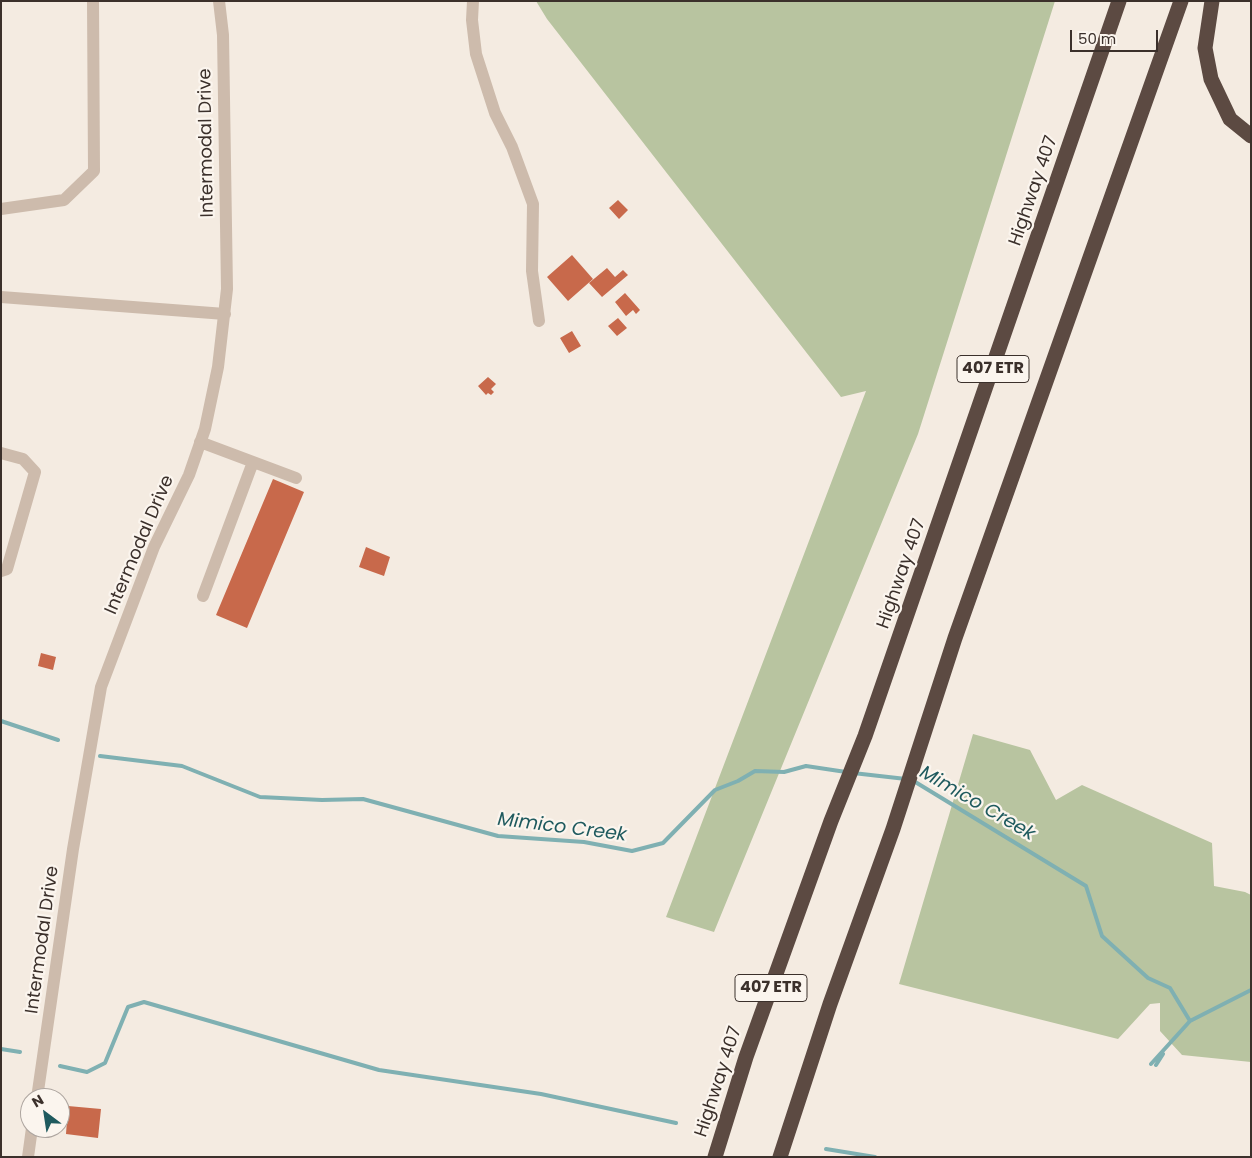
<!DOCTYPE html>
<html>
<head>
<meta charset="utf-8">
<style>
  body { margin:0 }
  #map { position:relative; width:1252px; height:1158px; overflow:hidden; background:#f4ebe1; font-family:Poppins,sans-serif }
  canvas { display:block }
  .frame { position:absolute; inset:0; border:2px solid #3b302b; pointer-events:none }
  .north { position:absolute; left:20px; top:1088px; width:50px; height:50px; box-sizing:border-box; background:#fbf5ee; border:1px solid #aea6a0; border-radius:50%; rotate:329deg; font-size:14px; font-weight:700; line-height:20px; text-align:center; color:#3b302b }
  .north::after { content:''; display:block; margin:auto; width:18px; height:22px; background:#1f5a5e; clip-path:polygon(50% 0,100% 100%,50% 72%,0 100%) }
  .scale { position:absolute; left:1070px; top:30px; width:88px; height:22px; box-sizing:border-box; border:2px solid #3b302b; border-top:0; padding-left:6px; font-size:15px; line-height:18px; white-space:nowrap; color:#3b302b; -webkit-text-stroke:4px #fbf5ee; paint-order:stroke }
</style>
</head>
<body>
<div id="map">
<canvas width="1252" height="1158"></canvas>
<div class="frame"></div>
<div class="north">N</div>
<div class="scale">50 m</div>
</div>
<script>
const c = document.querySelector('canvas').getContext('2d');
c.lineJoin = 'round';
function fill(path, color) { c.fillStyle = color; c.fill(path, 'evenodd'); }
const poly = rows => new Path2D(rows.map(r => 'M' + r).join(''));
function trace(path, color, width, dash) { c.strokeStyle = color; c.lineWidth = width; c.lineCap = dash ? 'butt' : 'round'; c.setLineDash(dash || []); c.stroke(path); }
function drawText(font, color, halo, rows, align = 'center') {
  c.font = font + ' Poppins,sans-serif'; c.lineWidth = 4.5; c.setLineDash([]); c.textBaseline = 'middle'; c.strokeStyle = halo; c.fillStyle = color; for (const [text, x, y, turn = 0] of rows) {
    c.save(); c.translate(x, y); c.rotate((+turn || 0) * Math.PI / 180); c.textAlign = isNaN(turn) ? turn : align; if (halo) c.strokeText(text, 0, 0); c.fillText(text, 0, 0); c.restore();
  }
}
fill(poly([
  [536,1,1055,1,918,434,714,932,666,917,866,391,841,397,547,19],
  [973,734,1030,750,1056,800,1082,785,1212,843,1214,886,1245,892,1251,895,1251,1062,1182,1055,1160,1031,1160,1003,1150,1004,1118,1039,899,984]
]), '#b8c4a0');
trace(poly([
  [1,721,58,740],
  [100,756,182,766,260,797,322,800,363,799,498,836,584,842,632,851,663,843,715,790,738,781,755,771,784,772,806,766,846,772],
  [853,773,906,779],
  [912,780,1086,886,1102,936,1148,978,1170,988,1190,1021,1251,990],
  [1,1049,20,1052],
  [1151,1064,1190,1021],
  [1156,1065,1163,1054],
  [60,1066,87,1072,105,1063,128,1007,144,1002,379,1070,541,1094,676,1123],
  [826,1149,875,1157]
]), '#7fb0b2', 4);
fill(poly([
  [618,200,628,210,619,219,609,208],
  [572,255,593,279,568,301,547,277],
  [607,268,615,277,623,270,628,275,602,297,589,283],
  [625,293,640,310,636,314,633,310,626,316,615,302],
  [618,318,627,328,617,336,608,326],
  [572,331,581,346,569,353,560,338],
  [488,377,496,384,491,389,494,392,491,395,488,393,486,395,478,386],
  [273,479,304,492,247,628,216,615],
  [366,547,390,557,384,576,359,567],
  [41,653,56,657,53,670,38,666],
  [68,1106,101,1109,98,1138,66,1134]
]), '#c8694b');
trace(poly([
  [473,1,472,20,476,54,495,113,512,147,533,204,532,271,539,321],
  [1,209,64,200,94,171,93,1],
  [1,297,225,314],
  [200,442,296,478],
  [1,453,23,459,35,472,7,569,1,571],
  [203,596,253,462],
  [37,1098,73,849,101,687,154,547,189,475,205,429,218,367,227,289,223,35,219,1],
  [28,1157,32,1128]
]), '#cdbbac', 12);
trace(poly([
  [1212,1,1205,48,1211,79,1230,119,1251,136],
  [715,1157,746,1057,831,821,865,736,1119,1],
  [780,1157,830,1004,893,829,955,638,1181,1]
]), '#5c4a42', 15);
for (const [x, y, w] of [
  [993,369,72],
  [771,988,72]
]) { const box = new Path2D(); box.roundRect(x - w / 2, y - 13.5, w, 27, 4); c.fillStyle = '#fbf5ee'; c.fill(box); trace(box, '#3b302b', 1); }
drawText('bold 16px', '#3b302b', null, [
  ["407 ETR",993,369],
  ["407 ETR",771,988]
]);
drawText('18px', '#3b302b', '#fbf5ee', [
  ["Intermodal Drive",207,143,-91],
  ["Highway 407",1034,191,-71],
  ["Intermodal Drive",140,545,-67],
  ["Highway 407",902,574,-71],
  ["Intermodal Drive",43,940,-82],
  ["Highway 407",719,1082,-72]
]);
drawText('italic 19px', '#1f5a5e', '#fbf5ee', [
  ["Mimico Creek",977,804,30],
  ["Mimico Creek",562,828,7]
]);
</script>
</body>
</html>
